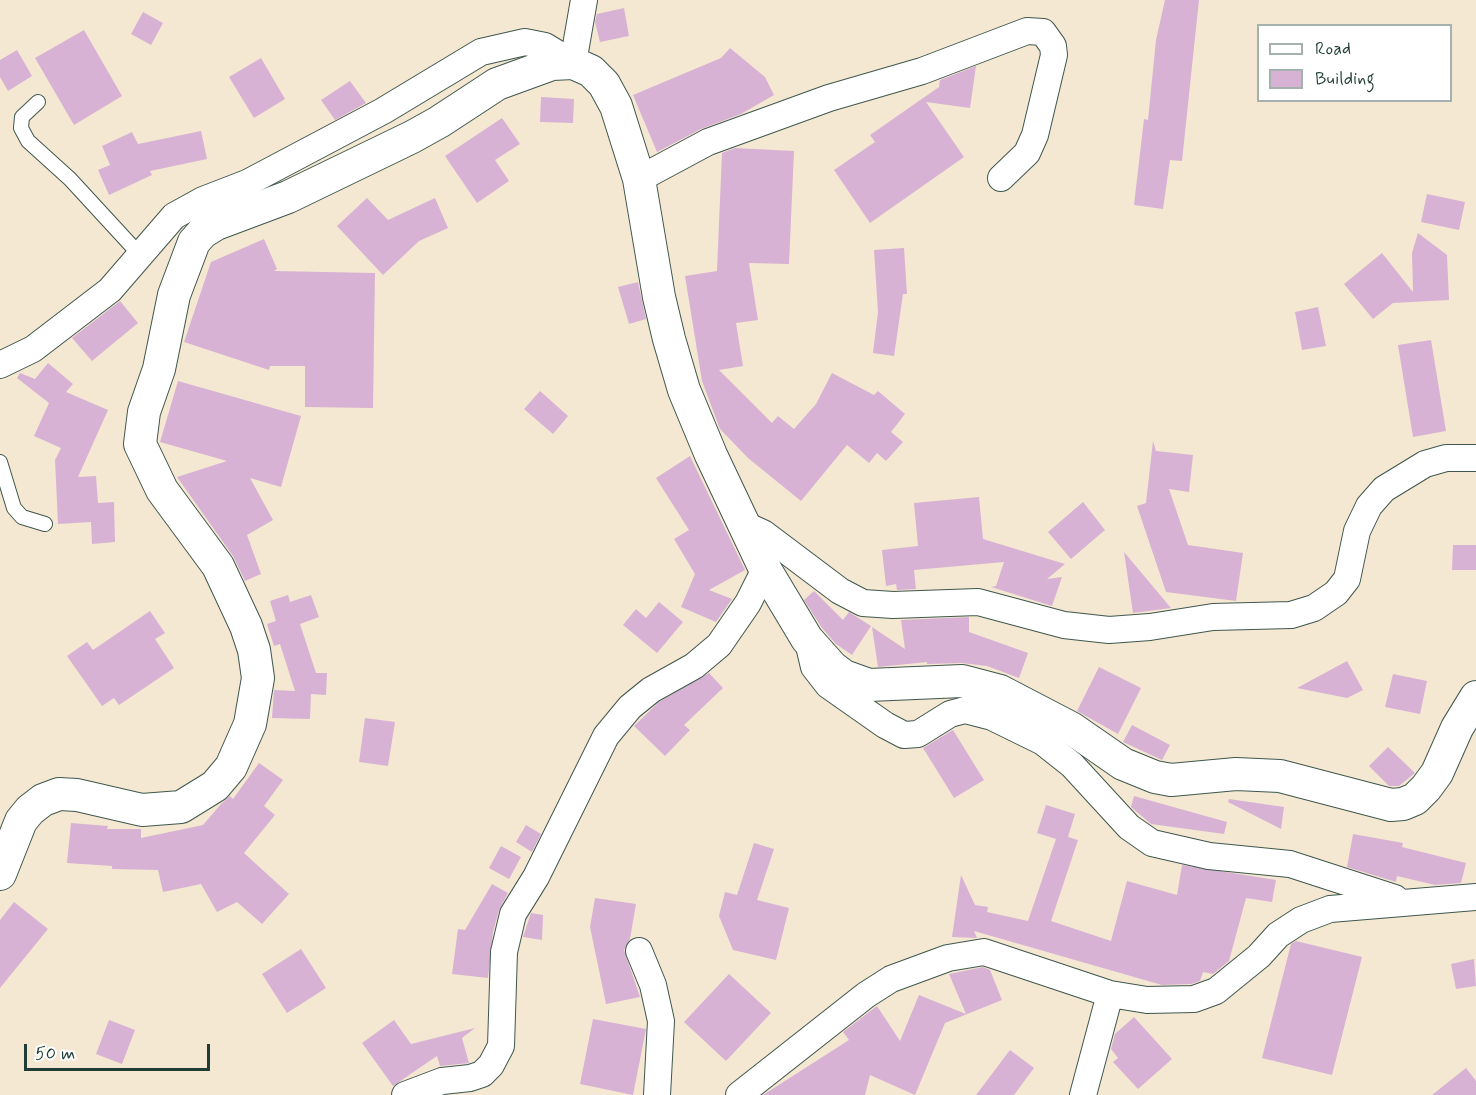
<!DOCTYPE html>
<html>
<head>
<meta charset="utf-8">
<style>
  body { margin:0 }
  #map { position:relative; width:1476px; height:1095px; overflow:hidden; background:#f5e8d2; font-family:Mynerve,sans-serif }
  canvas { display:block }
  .legend { position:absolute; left:1257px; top:24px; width:195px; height:78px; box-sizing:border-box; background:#fff; border:2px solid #a5b1ae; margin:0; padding:8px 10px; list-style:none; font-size:18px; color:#1f3d34 }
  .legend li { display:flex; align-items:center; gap:12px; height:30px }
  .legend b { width:30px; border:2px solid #a5b1ae }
  .scale { position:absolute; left:24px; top:1044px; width:186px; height:27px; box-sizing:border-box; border:3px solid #1f3d34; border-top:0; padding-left:8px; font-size:18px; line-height:21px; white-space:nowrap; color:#1f3d34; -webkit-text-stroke:4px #fff; paint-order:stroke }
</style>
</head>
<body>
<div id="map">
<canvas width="1476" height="1095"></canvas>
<ul class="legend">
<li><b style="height:8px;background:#fff"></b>Road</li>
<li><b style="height:16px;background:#d7b2d4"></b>Building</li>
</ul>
<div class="scale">50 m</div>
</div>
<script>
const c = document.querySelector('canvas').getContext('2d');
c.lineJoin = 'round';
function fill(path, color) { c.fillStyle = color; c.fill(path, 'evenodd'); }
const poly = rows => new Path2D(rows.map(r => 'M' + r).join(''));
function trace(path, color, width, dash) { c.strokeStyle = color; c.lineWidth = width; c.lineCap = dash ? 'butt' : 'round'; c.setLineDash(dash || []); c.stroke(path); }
fill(poly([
  [1165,0,1199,0,1182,161,1170,160,1163,209,1134,205,1144,119,1148,120,1156,40],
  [624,8,629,36,600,42,595,22,597,14],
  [143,12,163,23,151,45,131,34],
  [84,30,122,96,74,125,35,58],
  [730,48,765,77,774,95,741,114,701,129,657,152,633,95,721,58],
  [17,50,32,76,8,91,0,77,0,60],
  [261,58,285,99,254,118,229,77],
  [976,66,970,108,926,102,964,157,870,223,834,170,875,142,870,135,939,87,940,80],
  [350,81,366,103,335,120,321,100],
  [541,97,574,99,573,123,540,122],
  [502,118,520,144,495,160,509,181,477,203,445,156],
  [201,131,207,159,150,171,152,175,109,195,98,170,110,165,102,146,132,132,138,144],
  [735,148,794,151,789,264,749,263,758,320,736,323,743,366,719,370,772,423,778,416,794,429,816,404,832,373,874,395,878,391,905,414,891,432,903,442,886,461,877,453,869,463,847,445,801,501,748,458,720,429,702,381,685,276,717,271,722,153],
  [1427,194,1465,202,1459,230,1421,222],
  [367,198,388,220,435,198,448,228,419,241,383,275,337,226],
  [1418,233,1447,255,1449,300,1393,303,1373,319,1344,284,1382,253,1413,292,1412,253],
  [264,239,277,269,274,271,375,273,373,408,305,407,305,366,270,366,269,370,184,342,211,262],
  [904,248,907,294,903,294,894,356,873,353,878,312,874,250],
  [638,282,646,319,629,324,618,287],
  [120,301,138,323,92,361,72,338],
  [1318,307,1326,346,1302,350,1295,312],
  [1431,340,1446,431,1413,437,1398,345],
  [48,363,73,384,66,392,108,410,78,477,96,476,98,503,114,502,115,542,92,544,91,522,58,524,55,460,61,448,34,436,49,403,17,378,20,373,35,379],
  [178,381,301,416,281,487,250,478,273,520,247,535,261,574,245,581,233,556,177,477,227,461,160,442],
  [540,391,568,416,553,434,524,409],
  [1153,441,1156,451,1193,455,1189,492,1169,489,1188,545,1243,553,1236,601,1166,592,1137,506,1146,503],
  [690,456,745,570,709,590,732,599,716,622,681,607,695,574,674,539,689,530,656,478],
  [979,497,983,539,1065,564,1047,579,1062,577,1052,606,991,587,996,586,1004,562,914,570,916,589,897,590,896,584,886,586,882,550,918,546,914,503],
  [1083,502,1105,530,1071,559,1048,532],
  [1453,545,1476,545,1476,570,1452,570],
  [1124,552,1171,608,1133,613],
  [814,591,843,620,849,612,871,626,852,655,836,644,822,628,804,600],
  [288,595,290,602,311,595,319,617,300,624,316,673,327,673,326,695,311,694,310,719,272,718,274,690,295,691,280,644,274,646,267,624,276,621,270,601],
  [659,602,683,622,657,653,623,625,636,609,646,618],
  [150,611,165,633,155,639,174,668,119,705,114,698,102,706,67,656,87,642,93,650],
  [969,617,969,632,1028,653,1019,678,987,666,962,663,927,664,927,662,878,667,872,627,905,649,901,620],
  [1347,661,1363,690,1347,698,1297,688],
  [1099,667,1141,688,1118,734,1077,711],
  [709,673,723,688,684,725,690,730,665,756,634,726,659,702],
  [1393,674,1427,681,1420,714,1385,707],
  [365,718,395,722,388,766,359,762],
  [1132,725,1170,745,1162,760,1123,742],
  [953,730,984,780,954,798,923,748],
  [1388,747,1415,773,1399,786,1389,786,1369,766],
  [259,763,283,780,264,806,275,815,244,853,289,894,262,924,237,902,217,912,201,884,163,892,158,870,112,869,112,866,67,863,71,823,108,826,107,829,141,829,141,838,203,825,221,804,230,796,233,799],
  [1134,796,1227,822,1224,834,1151,824,1131,807],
  [1229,799,1284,807,1281,829,1228,802],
  [1046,805,1075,814,1068,837,1078,840,1051,921,1111,941,1127,881,1177,895,1182,865,1276,880,1272,902,1246,898,1229,961,1213,974,1203,972,1200,981,1191,984,1162,985,974,931,977,938,952,937,961,875,975,905,988,907,987,912,1028,921,1056,839,1037,833],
  [526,825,541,834,532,852,516,842],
  [1353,834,1403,843,1402,847,1466,863,1461,883,1435,885,1397,876,1396,882,1347,867],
  [754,843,774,849,757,900,789,908,776,960,733,950,719,916,725,892,737,895],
  [501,846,521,857,509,879,489,868],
  [492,884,508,893,499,910,493,932,488,978,452,974,458,929,465,930],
  [595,898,636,904,630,939,624,950,640,997,606,1004,590,927],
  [14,902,48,929,0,988,0,920],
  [531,913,543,915,542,940,523,937],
  [1296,941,1362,957,1332,1075,1262,1058,1291,944],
  [301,949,326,988,287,1013,262,974],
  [1474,959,1476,986,1456,989,1451,964],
  [983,967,990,970,1002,1000,945,1023,915,1095,870,1075,865,1095,763,1095,849,1040,843,1032,877,1006,900,1041,919,995,966,1014,949,974],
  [729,974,771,1013,726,1061,684,1022],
  [1134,1017,1172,1059,1138,1089,1113,1062,1118,1058,1111,1049,1115,1034],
  [593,1019,646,1029,633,1095,580,1084],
  [109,1020,135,1030,122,1064,96,1054],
  [394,1020,411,1044,475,1028,462,1038,469,1063,440,1066,437,1056,393,1086,362,1043],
  [1010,1050,1034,1068,1014,1095,976,1095],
  [1466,1068,1476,1081,1476,1095,1432,1095]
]), '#d7b2d4');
const service = poly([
  [38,102,22,117,21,128,28,141,70,179,140,255],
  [0,462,14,508,22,517,45,524]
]);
const minor = poly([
  [639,179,708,142,829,98,922,71,1027,31,1043,32,1053,46,1054,55,1035,135,1027,153,1001,178],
  [0,365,33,349,110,290,174,216,203,200,247,183,383,111,481,52,525,42,545,46,573,63,584,0],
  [743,524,763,533,840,591,863,603,893,605,978,602,1064,625,1109,630,1150,627,1213,617,1291,615,1314,608,1336,593,1347,579,1357,531,1369,506,1384,489,1425,464,1446,458,1476,458],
  [810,650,814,667,828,685,885,725,904,735,918,734,950,714,965,710,992,717,1043,742,1072,765,1129,827,1152,843,1209,856,1290,864,1395,898],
  [639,951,653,985,661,1021,657,1095],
  [405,1095,442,1081,470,1078,482,1074,491,1065,501,1046,504,952,513,914,536,877,606,736,630,707,651,690,694,666,719,645,748,603,765,569],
  [739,1095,866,995,891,979,948,958,984,952,1110,994,1147,1000,1194,999,1216,991,1259,956,1278,935,1301,920,1330,909,1476,897],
  [1083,1095,1110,994]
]);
const tertiary = poly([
  [0,874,21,821,30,810,43,800,59,794,77,795,142,810,181,807,215,786,231,767,250,724,258,678,254,650,246,626,218,566,162,490,140,444,144,412,159,369,174,295,194,242,203,232,216,224,288,197,412,137,439,122,497,84,552,64,573,63,591,71,604,84,616,106,639,179,659,297,669,339,684,390,711,455,765,569,807,639,832,667,844,676,869,685,962,681,1000,691,1071,728,1123,764,1155,777,1171,780,1236,774,1280,776,1391,805,1403,804,1415,799,1426,788,1437,773,1457,728,1476,697]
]);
trace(service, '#3f574c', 16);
trace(minor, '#3f574c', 28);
trace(tertiary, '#3f574c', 34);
trace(service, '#fff', 14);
trace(minor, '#fff', 26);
trace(tertiary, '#fff', 32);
</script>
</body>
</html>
